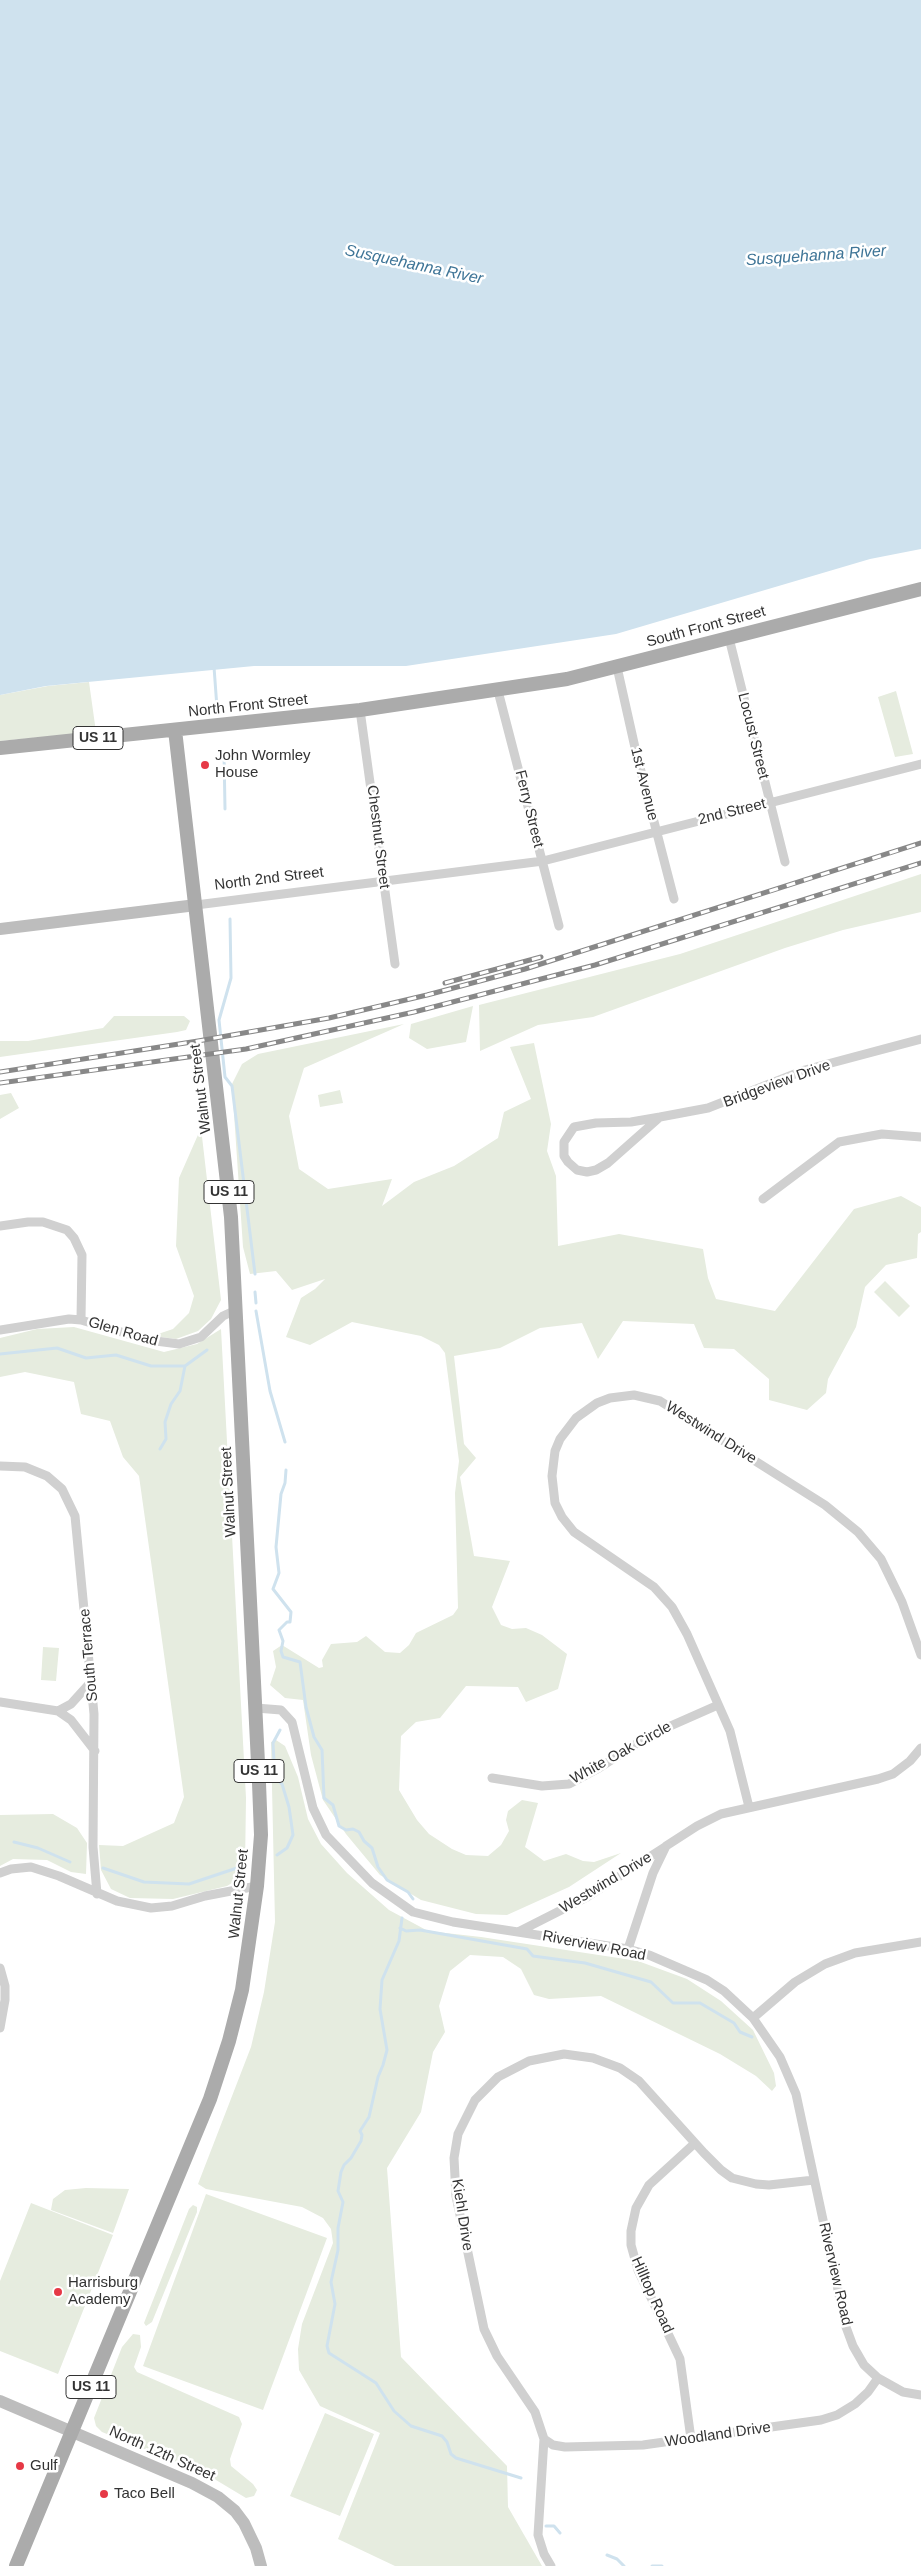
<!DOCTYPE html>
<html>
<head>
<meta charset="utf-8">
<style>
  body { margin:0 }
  canvas { display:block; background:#fff }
</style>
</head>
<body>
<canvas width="921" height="2566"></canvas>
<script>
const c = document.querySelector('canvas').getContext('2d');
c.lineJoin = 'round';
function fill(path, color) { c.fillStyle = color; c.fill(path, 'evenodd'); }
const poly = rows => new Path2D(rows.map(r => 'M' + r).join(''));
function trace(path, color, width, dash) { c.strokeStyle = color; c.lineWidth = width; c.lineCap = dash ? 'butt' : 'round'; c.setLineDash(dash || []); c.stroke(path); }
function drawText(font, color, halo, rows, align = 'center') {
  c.font = font + ' Arial,sans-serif'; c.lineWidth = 5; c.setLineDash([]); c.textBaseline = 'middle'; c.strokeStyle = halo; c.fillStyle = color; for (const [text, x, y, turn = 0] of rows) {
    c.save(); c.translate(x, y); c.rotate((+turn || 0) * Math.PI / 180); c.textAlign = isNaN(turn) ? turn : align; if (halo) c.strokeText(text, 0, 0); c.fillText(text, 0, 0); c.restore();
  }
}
fill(poly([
  [89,682,96,732,0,741,0,695,48,686],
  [896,691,913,754,895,757,878,697],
  [921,874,921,912,843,930,785,948,593,1017,538,1025,480,1051,479,1005,680,954],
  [473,1006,466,1042,427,1049,409,1038,411,1024],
  [114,1016,184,1016,190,1021,186,1030,177,1032,0,1057,0,1041,28,1041,103,1028],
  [404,1024,304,1068,289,1116,299,1169,328,1189,392,1179,382,1206,414,1182,454,1166,498,1138,504,1112,531,1099,510,1047,534,1043,551,1124,547,1151,556,1176,558,1246,619,1234,703,1249,708,1278,716,1299,775,1311,854,1209,901,1196,921,1207,921,1232,918,1234,917,1258,886,1265,865,1287,856,1327,828,1379,826,1393,807,1410,769,1400,769,1379,734,1349,704,1348,694,1324,623,1321,598,1359,582,1323,540,1328,500,1348,454,1356,464,1444,476,1458,460,1477,474,1556,510,1561,492,1607,501,1625,512,1629,526,1628,542,1635,567,1654,558,1689,526,1702,518,1687,466,1686,440,1718,416,1722,401,1736,399,1790,417,1820,429,1834,452,1849,466,1855,488,1856,501,1845,509,1831,506,1820,508,1811,522,1800,538,1803,525,1847,544,1861,566,1854,583,1861,594,1862,621,1853,569,1887,507,1915,476,1914,421,1900,380,1875,346,1834,323,1800,311,1755,303,1700,285,1698,270,1685,276,1667,273,1651,282,1645,319,1668,323,1667,322,1660,331,1644,357,1642,366,1636,385,1652,400,1653,409,1645,416,1633,453,1615,458,1608,455,1493,459,1461,445,1353,439,1345,421,1336,352,1322,310,1345,286,1337,301,1298,315,1289,325,1279,292,1290,276,1271,250,1274,243,1247,232,1084,242,1064,258,1054],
  [340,1090,343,1103,320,1107,318,1095],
  [11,1093,19,1108,0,1119,0,1095],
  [201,1128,221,1300,211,1319,198,1331,176,1339,152,1336,173,1329,189,1313,194,1296,176,1246,179,1178],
  [885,1281,910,1306,899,1317,874,1292],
  [74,1327,164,1352,197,1344,221,1329,246,1798,245,1867,240,1878,227,1886,173,1899,130,1898,111,1889,101,1870,99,1845,123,1846,174,1823,184,1797,139,1476,123,1457,110,1421,81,1414,74,1382,25,1372,0,1377,0,1338,37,1329],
  [43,1647,59,1648,56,1681,41,1680],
  [276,1740,285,1746,298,1777,308,1819,321,1844,347,1873,389,1910,428,1931,481,1937,638,1961,687,1979,721,2001,753,2030,774,2073,776,2086,772,2091,756,2076,720,2054,601,1996,549,1999,534,1995,521,1969,503,1957,470,1955,450,1971,439,2006,445,2032,433,2052,421,2112,387,2168,401,2357,507,2466,508,2507,542,2566,395,2566,338,2539,380,2433,320,2406,299,2370,298,2349,302,2324,333,2243,331,2229,323,2218,302,2207,206,2189,198,2184,251,2047,264,1992,275,1922,271,1742],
  [53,1814,77,1828,87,1843,86,1874,71,1872,47,1860,13,1859,0,1866,0,1815],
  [86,2188,129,2189,113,2233,51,2210,53,2199,65,2190],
  [206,2194,327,2238,263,2410,143,2366],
  [31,2203,113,2235,58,2374,0,2351,0,2281],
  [193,2205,197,2207,197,2212,152,2322,146,2326,144,2323,189,2209],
  [133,2334,140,2335,141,2347,134,2367,137,2372,239,2417,242,2424,230,2459,231,2466,253,2484,257,2490,254,2496,246,2498,206,2474,102,2432,96,2426,94,2418,122,2347],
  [325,2413,374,2434,340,2516,290,2496]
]), '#e6ecdf');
fill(poly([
  [0,0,921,0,921,549,870,559,616,634,406,666,254,666,46,686,0,695]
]), '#cfe2ee');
trace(poly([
  [214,667,217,708],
  [224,752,225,809],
  [230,919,231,978,219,1020,225,1077,232,1086,255,1274],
  [255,1292,256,1303],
  [256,1311,270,1391,285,1442],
  [0,1354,57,1348,86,1358,116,1355,151,1366,185,1366,207,1350],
  [160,1449,166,1439,165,1422,171,1404,180,1391,185,1366],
  [286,1470,285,1483,281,1494,276,1547,279,1573,273,1589,291,1612,290,1622,287,1622,279,1630,283,1641,281,1651,283,1657,300,1662,306,1707,314,1737,322,1750,324,1798,333,1805,339,1826,346,1830,353,1829,359,1832,364,1841,372,1848,378,1867,387,1880,408,1892,413,1899],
  [14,1842,38,1848,70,1862],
  [277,1855,287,1848,293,1835,289,1807,282,1784,275,1778,273,1743,280,1730],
  [103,1868,144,1882,189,1884,237,1868],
  [402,1918,399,1941,382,1980,380,2009,387,2050,383,2065,378,2077,369,2117,360,2131,362,2135,361,2141,351,2158,344,2165,341,2172,338,2191,343,2202,338,2228,338,2250,331,2282,335,2304,327,2346,329,2353,376,2383,394,2411,411,2426,442,2436,447,2442,451,2454,456,2458,521,2478],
  [400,1928,406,1931,420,1930,527,1949,533,1956,585,1963,651,1982,673,2003,700,2003,734,2023,740,2032,752,2037],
  [546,2526,554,2526,560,2533],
  [607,2555,617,2559,624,2566],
  [652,2566,662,2566]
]), '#cfe2ee', 3);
trace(poly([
  [729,638,785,862],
  [617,667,636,752,674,899],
  [498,691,559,926],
  [360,710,395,964],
  [196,905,543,861,921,764],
  [660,1117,708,1108,805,1070,921,1039],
  [660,1117,608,1163,596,1170,587,1172,577,1170,568,1162,564,1156,564,1142,574,1127,596,1123,631,1122,660,1117],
  [763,1199,839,1142,882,1134,921,1137],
  [0,1226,28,1222,43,1222,67,1230,74,1238,82,1255,81,1320],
  [0,1330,69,1319,81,1320,148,1340,179,1344,201,1337,223,1316,236,1310],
  [0,1466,25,1467,47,1476,62,1489,75,1516,94,1714,93,1847,97,1894],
  [0,1702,58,1711,71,1704,90,1683],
  [256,1708,281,1710,292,1722,313,1808,326,1835,372,1883,413,1912,453,1922,628,1949,649,1955,707,1980,724,1991,753,2018,780,2057,796,2094,846,2327,853,2346,864,2365,878,2378,903,2392,921,2395],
  [58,1711,71,1720,95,1751],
  [492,1778,542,1786,569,1784,599,1768,650,1735,718,1705],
  [749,1807,730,1731,687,1634,672,1607,654,1587,574,1532,562,1517,555,1503,552,1476,555,1451,560,1439,576,1418,597,1403,610,1398,634,1395,660,1401,825,1505,858,1532,881,1559,902,1602,921,1655],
  [0,1873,11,1869,31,1867,59,1876,117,1901,151,1908,172,1906,205,1896,257,1886],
  [518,1932,587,1897,665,1847],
  [628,1949,653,1873,666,1846,697,1826,721,1814,878,1779,893,1774,910,1761,921,1748],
  [0,1968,5,1986,5,2000,0,2028],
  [753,2018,795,1982,825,1964,855,1953,921,1942],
  [544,2439,553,2445,565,2447,643,2445,821,2420,837,2415,855,2404,868,2392,878,2378],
  [691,2439,680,2359,638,2270,631,2245,631,2231,636,2208,649,2185,695,2143],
  [551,2566,544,2554,538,2535,544,2439,535,2412,497,2356,484,2329,456,2196,454,2158,458,2134,475,2100,498,2077,529,2061,564,2054,593,2058,620,2068,639,2081,704,2153,721,2170,732,2178,756,2184,769,2185,814,2180]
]), '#d0d0d0', 9);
trace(poly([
  [0,929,196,905],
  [0,2401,192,2483,218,2497,235,2511,244,2523,256,2548,261,2566]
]), '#bdbdbd', 12);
trace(poly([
  [0,748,360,710,567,679,921,589],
  [16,2566,210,2099,229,2041,242,1990,257,1886,261,1835,259,1783,231,1217,175,730]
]), '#ababab', 14);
const rail = poly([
  [445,983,541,957],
  [0,1072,198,1041,329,1018,427,995,525,969,921,843],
  [0,1083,246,1049,414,1012,595,965,921,863]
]);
trace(rail, '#888', 5);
trace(rail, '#fff', 3, [9]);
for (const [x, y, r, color] of [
  [205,765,5,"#e63946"],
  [58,2292,5,"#e63946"],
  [20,2466,5,"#e63946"],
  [104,2494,5,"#e63946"]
]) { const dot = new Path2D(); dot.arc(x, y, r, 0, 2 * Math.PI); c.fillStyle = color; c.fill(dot); trace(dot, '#fff', 2); }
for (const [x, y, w] of [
  [98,738,50],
  [229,1192,50],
  [259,1771,50],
  [91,2387,50]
]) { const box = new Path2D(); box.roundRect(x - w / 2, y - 11.5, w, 23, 4); c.fillStyle = '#fff'; c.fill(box); trace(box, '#333', 1); }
drawText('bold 14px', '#333', null, [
  ["US 11",98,738],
  ["US 11",229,1192],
  ["US 11",259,1771],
  ["US 11",91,2387]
]);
drawText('15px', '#333', '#fff', [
  ["South Front Street",706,627,-15],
  ["North Front Street",248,706,-6],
  ["Locust Street",753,736,76],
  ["1st Avenue",644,784,76],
  ["Ferry Street",529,809,76],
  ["2nd Street",732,812,-14],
  ["Chestnut Street",378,837,83],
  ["North 2nd Street",269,879,-7],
  ["Bridgeview Drive",777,1084,-20],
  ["Walnut Street",201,1089,-97],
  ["Glen Road",123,1332,16],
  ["Westwind Drive",711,1433,32],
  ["Walnut Street",229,1492,-93],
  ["South Terrace",89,1655,-95],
  ["White Oak Circle",621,1753,-29],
  ["Westwind Drive",606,1883,-31],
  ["Walnut Street",239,1894,-84],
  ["Riverview Road",594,1946,11],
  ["Kiehl Drive",462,2215,81],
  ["Riverview Road",835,2274,77],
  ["Hilltop Road",652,2295,66],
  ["Woodland Drive",718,2435,-8],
  ["North 12th Street",162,2454,24]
]);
drawText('15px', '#333', '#fff', [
  ["John Wormley",215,756],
  ["House",215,773],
  ["Harrisburg",68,2283],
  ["Academy",68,2300],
  ["Gulf",30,2466],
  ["Taco Bell",114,2494]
], 'left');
drawText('italic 16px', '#3f7597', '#fff', [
  ["Susquehanna River",816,256,-4],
  ["Susquehanna River",414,265,12]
]);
</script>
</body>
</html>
